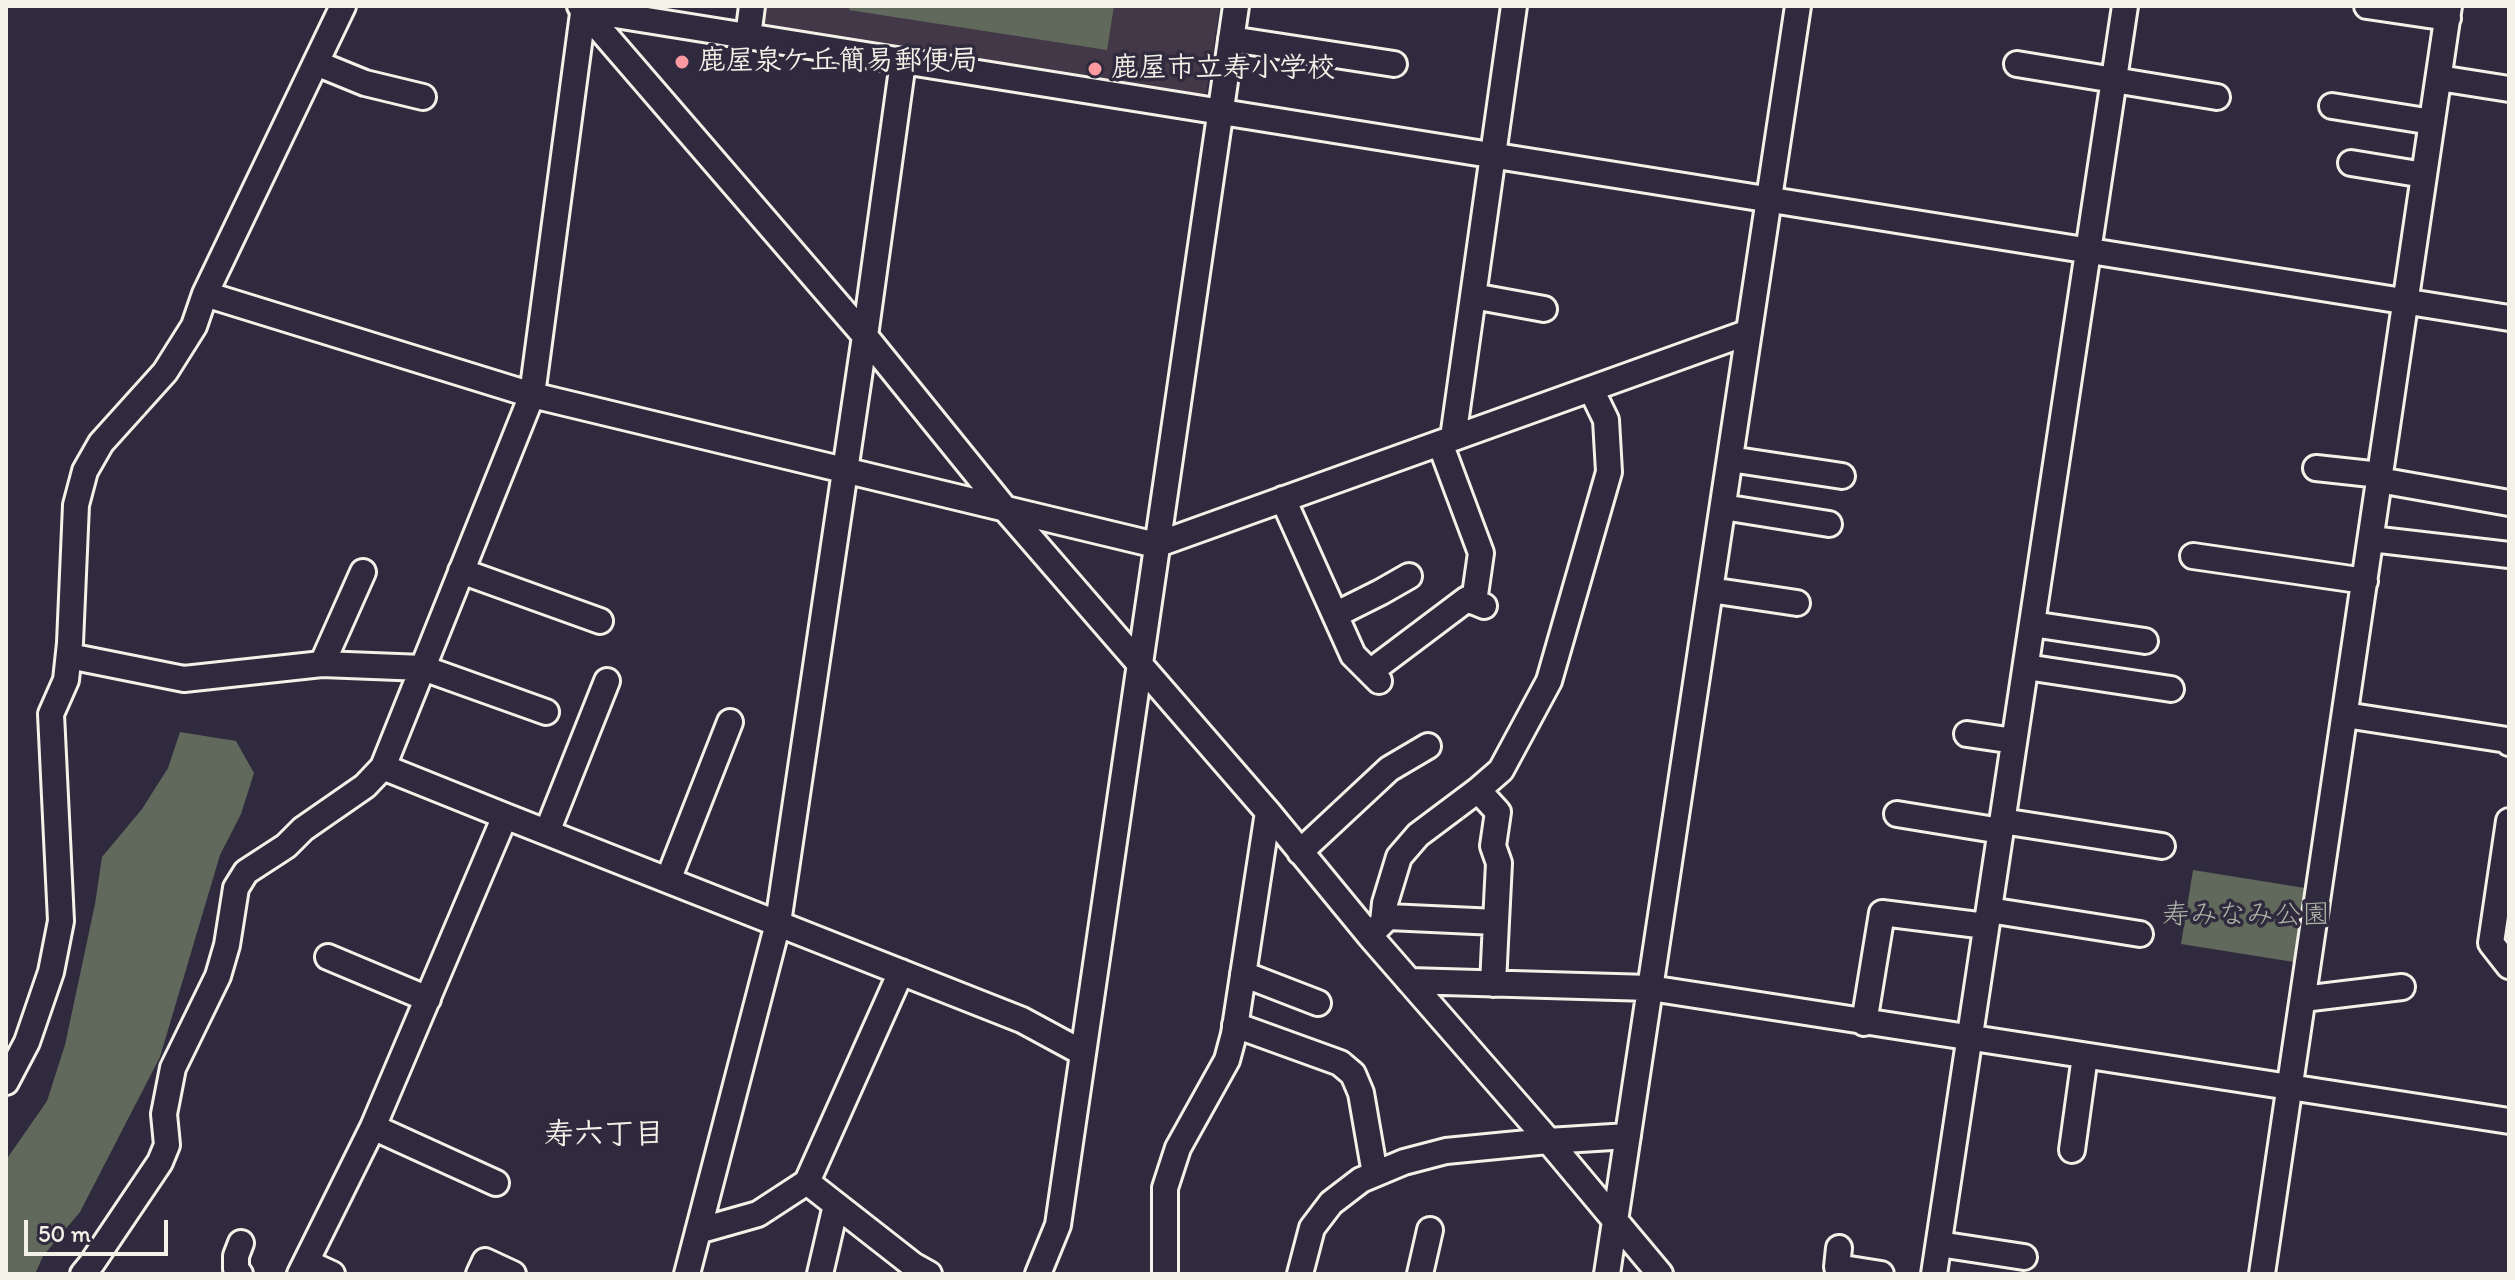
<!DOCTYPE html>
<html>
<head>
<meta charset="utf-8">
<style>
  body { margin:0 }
  #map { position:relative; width:2515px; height:1280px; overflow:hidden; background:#2f2a3d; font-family:Itim,sans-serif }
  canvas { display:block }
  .frame { position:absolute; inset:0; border:8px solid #f4f1e8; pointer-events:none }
  .scale { position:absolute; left:24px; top:1220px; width:144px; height:36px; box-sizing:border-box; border:4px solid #f4f1e8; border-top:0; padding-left:10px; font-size:24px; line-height:28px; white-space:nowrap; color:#f4f1e8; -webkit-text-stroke:6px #2f2a3d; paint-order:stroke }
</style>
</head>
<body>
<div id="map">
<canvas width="2515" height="1280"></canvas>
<div class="frame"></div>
<div class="scale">50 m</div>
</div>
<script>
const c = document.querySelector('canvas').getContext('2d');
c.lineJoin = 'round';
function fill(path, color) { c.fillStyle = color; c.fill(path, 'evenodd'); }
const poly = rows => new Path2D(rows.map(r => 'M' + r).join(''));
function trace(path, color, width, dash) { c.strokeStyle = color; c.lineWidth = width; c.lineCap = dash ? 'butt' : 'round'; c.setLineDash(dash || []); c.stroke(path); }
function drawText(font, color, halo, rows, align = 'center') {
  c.font = font + ' Itim,"Klee One",sans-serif'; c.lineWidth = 7; c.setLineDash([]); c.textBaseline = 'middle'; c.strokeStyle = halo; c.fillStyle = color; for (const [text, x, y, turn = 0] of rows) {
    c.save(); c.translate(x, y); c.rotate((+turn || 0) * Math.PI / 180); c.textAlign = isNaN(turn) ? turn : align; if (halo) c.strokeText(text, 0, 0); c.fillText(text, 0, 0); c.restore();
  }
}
fill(poly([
  [759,6,1220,6,1204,105,755,32]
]), '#423847');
fill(poly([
  [850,6,1114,6,1107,50,849,10],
  [180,732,236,741,254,773,241,814,220,855,160,1057,80,1212,43,1256,35,1274,6,1274,6,1160,47,1101,65,1045,95,904,102,857,142,809,168,768],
  [2193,870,2311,889,2300,963,2181,944]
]), '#61695d');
const minor = poly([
  [580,6,865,336,1006,510,1268,812,1370,936,1541,1132,1660,1274],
  [2367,6,2448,18],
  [584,10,2509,318],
  [748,37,752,6],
  [1231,39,1394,64],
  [316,63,365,83,423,97],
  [2017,64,2217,97],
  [2439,78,2509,89],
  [2332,106,2432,122],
  [2351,163,2424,175],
  [205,294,532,395,1156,545,1749,332],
  [1473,296,1544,309],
  [1453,438,1514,6],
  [1440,443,1481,553,1474,602],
  [1730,459,1842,476],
  [2316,468,2380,475],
  [2379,480,2509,503],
  [1283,499,1353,655,1379,681],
  [1723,507,1829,524],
  [2371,539,2509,555],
  [2193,556,2365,581],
  [461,571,600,621],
  [1710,590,1797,603],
  [1335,615,1381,592,1409,576],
  [2032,624,2145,641],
  [69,656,184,679,322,664,423,668,546,712],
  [322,664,363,572],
  [2026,667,2171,689],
  [1370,672,1467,599,1484,606],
  [2345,715,2507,740,2509,743],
  [1967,734,2014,741],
  [1478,790,1498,812,1493,846,1499,863,1496,922],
  [1897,814,2001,831],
  [505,816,1022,1020,1083,1053],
  [2002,821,2162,846],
  [2509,821,2491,943,2509,966],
  [547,832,607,681],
  [1300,852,1389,769,1428,746],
  [668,880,730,722],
  [1989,910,2140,934],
  [1383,922,1385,903,1399,857,1418,835,1478,790,1501,770,1549,681,1609,472,1606,420,1591,389],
  [1374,931,1388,917,1496,922,1493,984],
  [328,957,428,999],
  [901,972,807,1182,913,1265,929,1274],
  [1243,974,1318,1003],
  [1409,981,1650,988,2509,1121],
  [2303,999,2402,987],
  [1864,1023,1882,913,1986,926],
  [1235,1025,1340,1063,1353,1074,1361,1093,1375,1174],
  [6,1082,27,1042,51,972,61,921,51,714,66,680,70,643,76,505,85,471,101,443,165,372,194,326,205,294,343,6],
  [373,1127,496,1183],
  [2072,1150,2085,1056],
  [698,1231,758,1214,807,1182],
  [1939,1244,2024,1257],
  [1839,1248,1837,1267,1881,1274],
  [306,1262,332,1274],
  [83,1274,92,1263,160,1162,167,1145,164,1114,173,1068,218,976,227,945,236,888,246,872,286,846,303,829,365,786,383,767],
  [240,1274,236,1269,236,1256,241,1243],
  [300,1274,373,1127,505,816,383,767,532,395,584,6],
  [479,1274,485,1261,513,1274],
  [687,1274,778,923,865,336,903,62],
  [820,1274,836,1205],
  [1038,1274,1058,1225,1236,6],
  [1165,1274,1165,1188,1178,1148,1227,1060,1234,1034,1268,812],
  [1300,1274,1312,1228,1331,1203,1361,1180,1404,1162,1446,1151,1548,1141,1628,1136],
  [1420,1274,1430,1230],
  [1607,1274,1798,6],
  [1934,1274,2125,6],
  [2262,1274,2449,6]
]);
trace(minor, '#f4f1e8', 30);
trace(minor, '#2f2a3d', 24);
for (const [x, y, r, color] of [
  [682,62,8,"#ff9aa2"],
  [1095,69,8,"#ff9aa2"]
]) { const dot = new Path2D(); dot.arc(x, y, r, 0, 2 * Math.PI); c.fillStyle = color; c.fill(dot); trace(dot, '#2f2a3d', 3); }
drawText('bold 28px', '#f4f1e8', '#2f2a3d', [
  ["鹿屋泉ケ丘簡易郵便局",698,62],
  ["鹿屋市立寿小学校",1111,69]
], 'left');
drawText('28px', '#b2b4a9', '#2f2a3d', [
  ["寿みなみ公園",2246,916]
]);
drawText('bold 30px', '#f4f1e8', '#2f2a3d', [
  ["寿六丁目",604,1135]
]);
</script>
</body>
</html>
